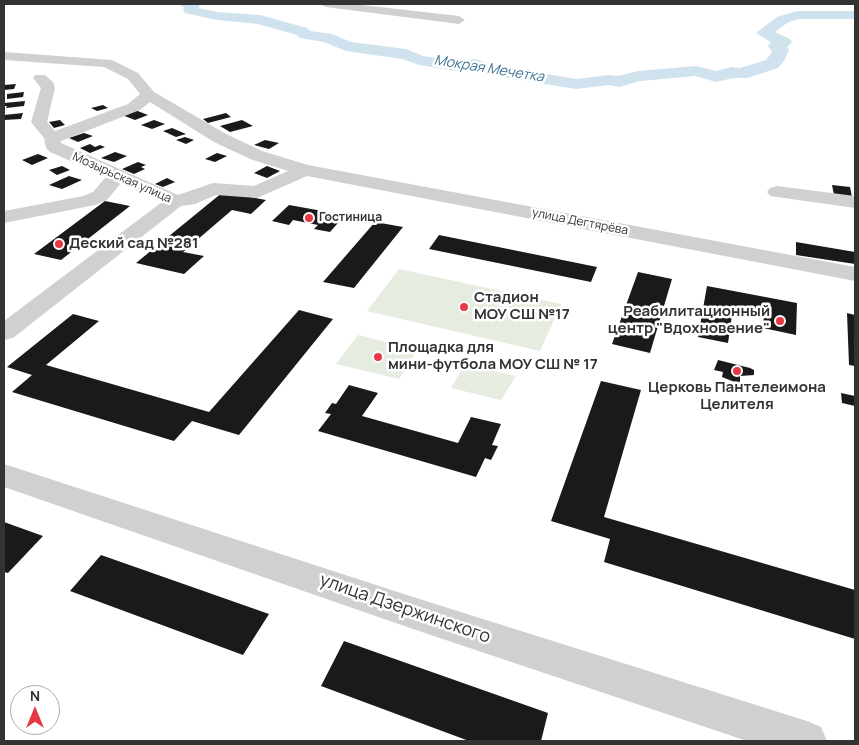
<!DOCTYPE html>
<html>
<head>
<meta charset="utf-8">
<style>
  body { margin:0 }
  #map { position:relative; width:859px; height:745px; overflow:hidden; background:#fff; font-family:Manrope,sans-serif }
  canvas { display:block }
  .frame { position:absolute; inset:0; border:5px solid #333; pointer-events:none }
  .north { position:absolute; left:10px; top:685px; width:50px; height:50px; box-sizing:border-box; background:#fff; border:1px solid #adadad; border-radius:50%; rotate:0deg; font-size:14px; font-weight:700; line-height:20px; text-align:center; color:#333 }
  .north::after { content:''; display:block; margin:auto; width:18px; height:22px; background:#e63946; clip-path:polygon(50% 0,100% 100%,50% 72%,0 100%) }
</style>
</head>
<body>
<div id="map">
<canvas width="859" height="745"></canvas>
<div class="frame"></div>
<div class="north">N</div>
</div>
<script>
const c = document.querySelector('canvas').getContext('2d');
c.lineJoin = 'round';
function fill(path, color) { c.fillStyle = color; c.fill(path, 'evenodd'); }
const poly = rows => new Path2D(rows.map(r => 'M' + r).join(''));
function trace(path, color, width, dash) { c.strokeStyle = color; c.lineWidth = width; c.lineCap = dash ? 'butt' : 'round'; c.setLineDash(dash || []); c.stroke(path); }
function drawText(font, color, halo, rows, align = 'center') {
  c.font = font + ' Manrope,sans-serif'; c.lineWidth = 5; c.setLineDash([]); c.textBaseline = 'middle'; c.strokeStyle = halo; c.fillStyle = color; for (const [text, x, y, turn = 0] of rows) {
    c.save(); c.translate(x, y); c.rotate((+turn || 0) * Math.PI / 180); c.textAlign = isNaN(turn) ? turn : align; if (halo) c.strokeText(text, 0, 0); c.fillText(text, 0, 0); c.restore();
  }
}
fill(poly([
  [399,269,561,304,540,351,367,311],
  [358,335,418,350,399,379,336,364],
  [465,364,516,376,501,400,451,388]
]), '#e6ecdf');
fill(poly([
  [180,4,199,4,199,8,217,12,260,15,307,28,310,31,332,34,351,42,406,49,423,56,457,61,475,59,494,65,576,79,609,75,618,76,638,71,696,66,716,71,732,67,740,68,766,60,770,55,772,51,768,46,771,42,756,33,777,17,797,11,855,11,855,19,798,19,787,23,775,32,790,39,792,42,787,47,789,50,784,61,778,68,747,78,733,78,716,82,695,76,640,81,619,87,609,85,576,89,490,75,473,69,457,71,419,65,402,59,346,51,324,42,300,38,297,35,258,24,217,20,185,13,183,10,184,8,180,4]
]), '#cfe2ee');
fill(poly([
  [16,84,14,89,4,90,4,85],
  [24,92,23,97,7,99,7,94],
  [25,101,24,106,6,108,7,106,4,106,4,103],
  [103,105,108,108,97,111,91,108],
  [135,110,148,115,135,120,122,115],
  [23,113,21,119,4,120,4,115],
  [226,113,231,117,208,123,203,119],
  [60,120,65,125,54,128,49,122],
  [154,120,165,124,152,129,141,125],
  [242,120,253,126,230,132,220,126],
  [172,128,186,134,176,137,163,131],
  [84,133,93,136,78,142,69,138],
  [185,137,194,140,186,144,176,140],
  [265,140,279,143,269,149,254,145],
  [90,144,95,147,100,145,105,147,90,153,80,148],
  [115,152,127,156,114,162,101,158],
  [217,153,227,156,215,162,205,159],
  [38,154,48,158,32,165,22,160],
  [138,162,146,165,141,167,145,169,134,174,122,169],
  [62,166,70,170,57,175,49,170],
  [267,166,280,171,267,178,254,173],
  [69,176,82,180,62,189,49,185],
  [167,178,175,182,163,187,155,184],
  [832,185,850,187,852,197,834,195],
  [223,192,266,200,251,214,232,210,183,252,204,256,184,274,136,263],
  [105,201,130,206,61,260,34,254],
  [289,205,345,215,330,232,314,229,318,225,293,220,289,225,272,221],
  [375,222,403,227,354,288,323,282],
  [439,235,597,267,591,282,429,249],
  [796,242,855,252,855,264,796,255],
  [638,272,672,279,650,353,612,344],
  [707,286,797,303,796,335,763,328,764,314,733,308,728,343,698,337],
  [299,310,333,319,239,435,192,421,174,441,12,392,32,375,7,367,73,314,99,321,46,365,209,412],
  [847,313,855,315,855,366,849,365],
  [718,360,750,368,754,370,754,375,740,376,740,383,732,381,722,377,723,372,714,370],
  [601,381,641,390,604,517,855,590,855,639,604,562,610,539,551,521],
  [349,385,378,393,362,416,458,443,471,417,501,424,492,445,498,446,491,460,485,458,476,477,318,431,331,414,325,413,332,403,336,404],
  [841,393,855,396,855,406,842,403],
  [4,522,43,536,8,573,4,572],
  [101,555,269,614,243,655,70,591],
  [344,641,548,713,541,741,469,741,321,686]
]), '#1a1a1a');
fill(poly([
  [320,4,353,4,459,16,465,20,459,24,326,7,320,4],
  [4,52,112,60,138,73,154,92,226,134,262,151,308,165,855,267,855,281,307,176,257,198,216,195,195,204,181,206,13,338,4,340,4,321,162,202,121,183,107,200,95,205,4,223,4,211,83,196,93,192,106,177,50,152,46,148,44,138,31,122,41,88,33,78,35,75,45,75,53,82,55,88,47,122,55,131,128,104,140,94,128,79,104,67,4,60,4,52],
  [150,102,214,142,250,159,288,171,254,186,213,183,178,195,61,143,61,141,140,110,150,102],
  [777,186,855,196,855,208,770,196,767,192,770,188,777,186],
  [4,464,410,596,807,721,821,727,827,741,747,741,410,628,4,487,4,464]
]), '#d0d0d0');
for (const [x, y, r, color] of [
  [309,218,5,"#e63946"],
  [59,244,5,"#e63946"],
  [464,307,5,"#e63946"],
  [780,321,5,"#e63946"],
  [378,357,5,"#e63946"],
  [737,371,5,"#e63946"]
]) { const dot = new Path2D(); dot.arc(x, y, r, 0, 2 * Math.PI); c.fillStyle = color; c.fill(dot); trace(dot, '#fff', 2); }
drawText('12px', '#333', '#fff', [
  ["Мозырьская улица",122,178,24],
  ["улица Дегтярёва",580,222,11]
]);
drawText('bold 12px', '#333', '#fff', [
  ["Гостиница",319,218]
], 'left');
drawText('italic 14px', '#3f7597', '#fff', [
  ["Мокрая Мечетка",489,69,9]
]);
drawText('bold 15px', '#333', '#fff', [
  ["Деский сад №281",69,244],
  ["Стадион",474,298],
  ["МОУ СШ №17",474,315],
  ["Реабилитационный",770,312,"right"],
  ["центр \"Вдохновение\"",770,329,"right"],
  ["Площадка для",388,348],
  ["мини-футбола МОУ СШ № 17",388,365],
  ["Церковь Пантелеимона",737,388,"center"],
  ["Целителя",737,405,"center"]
], 'left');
drawText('18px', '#333', '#fff', [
  ["улица Дзержинского",405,609,19]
]);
</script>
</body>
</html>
